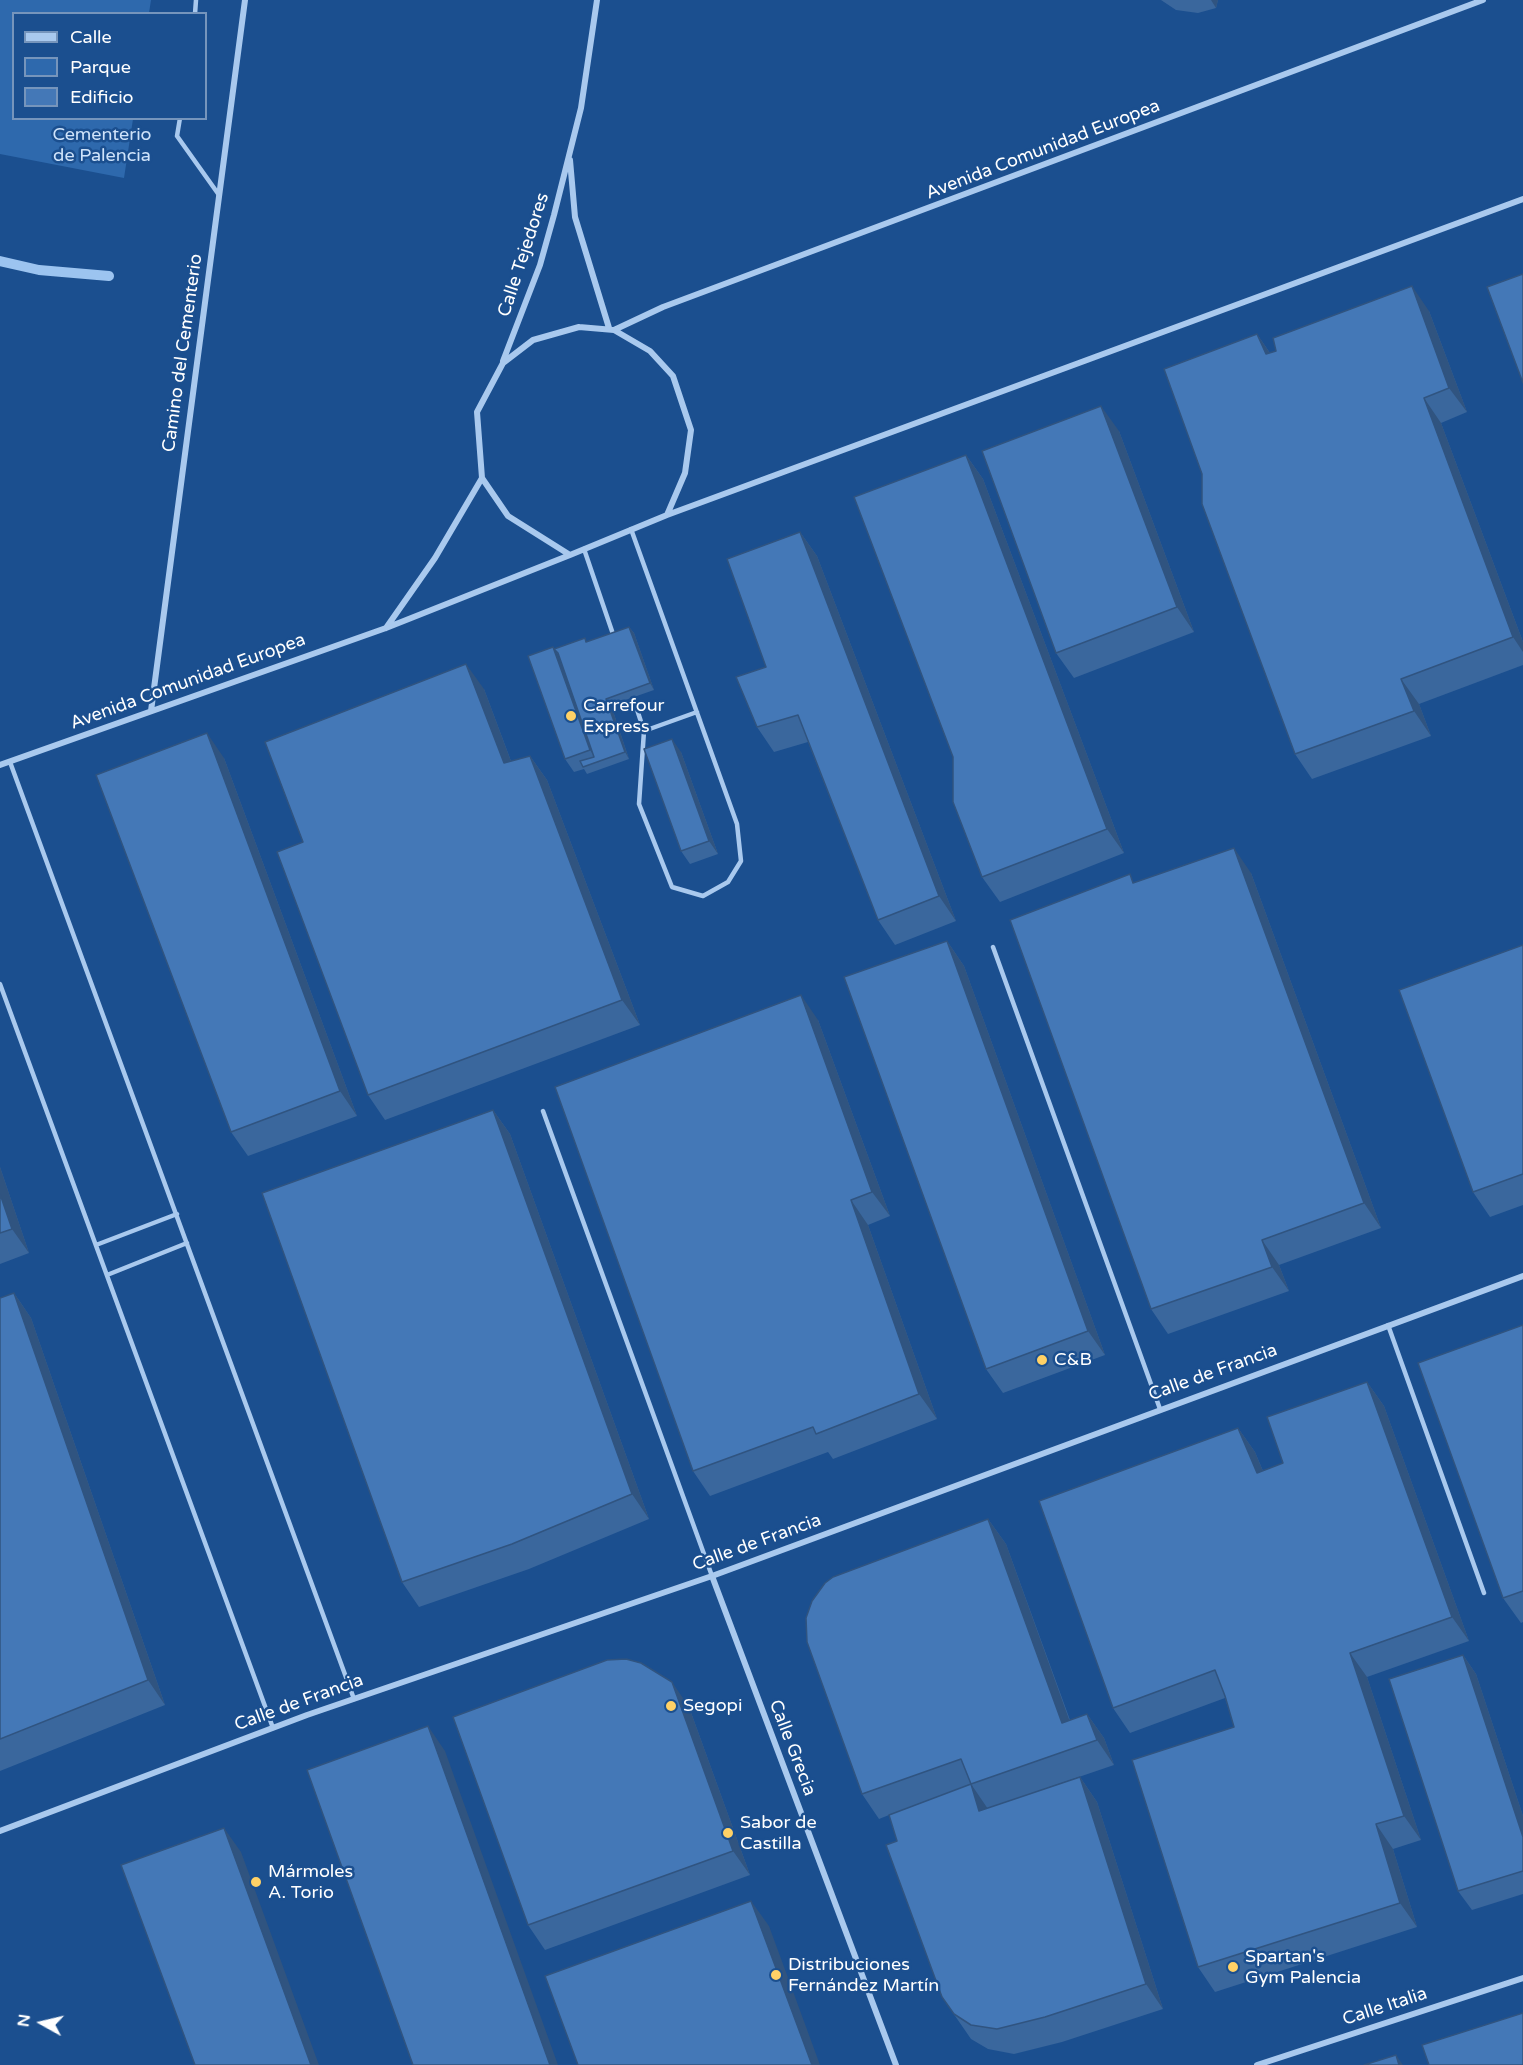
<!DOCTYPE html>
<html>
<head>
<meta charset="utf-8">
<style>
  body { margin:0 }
  #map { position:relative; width:1523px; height:2065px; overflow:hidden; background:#1b4f8f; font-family:"Varela Round",sans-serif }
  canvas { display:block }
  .legend { position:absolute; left:12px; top:12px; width:195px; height:108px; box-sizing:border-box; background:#1b4f8f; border:2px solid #7695bc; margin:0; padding:8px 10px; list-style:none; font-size:18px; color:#fff }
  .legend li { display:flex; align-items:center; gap:12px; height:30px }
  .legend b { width:30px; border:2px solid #7695bc }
  .north { position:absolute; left:12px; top:1993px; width:60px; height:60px; -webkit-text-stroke:4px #1b4f8f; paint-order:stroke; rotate:278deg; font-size:16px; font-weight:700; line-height:24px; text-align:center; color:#fff }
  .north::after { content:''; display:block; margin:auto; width:21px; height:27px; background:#fff; clip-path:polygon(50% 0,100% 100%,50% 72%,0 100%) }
</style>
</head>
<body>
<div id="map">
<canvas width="1523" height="2065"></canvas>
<ul class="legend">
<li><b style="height:8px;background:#a9c9ee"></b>Calle</li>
<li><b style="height:16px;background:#2e69ad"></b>Parque</li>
<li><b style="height:16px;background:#4478b7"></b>Edificio</li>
</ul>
<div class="north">N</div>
</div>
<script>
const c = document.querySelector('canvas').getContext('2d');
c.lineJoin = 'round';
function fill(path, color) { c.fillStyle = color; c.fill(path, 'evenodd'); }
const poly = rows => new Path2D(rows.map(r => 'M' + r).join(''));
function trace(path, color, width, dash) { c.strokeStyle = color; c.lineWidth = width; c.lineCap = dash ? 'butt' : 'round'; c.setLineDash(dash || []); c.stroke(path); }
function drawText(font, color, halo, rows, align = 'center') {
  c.font = font + ' "Varela Round",sans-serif'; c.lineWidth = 5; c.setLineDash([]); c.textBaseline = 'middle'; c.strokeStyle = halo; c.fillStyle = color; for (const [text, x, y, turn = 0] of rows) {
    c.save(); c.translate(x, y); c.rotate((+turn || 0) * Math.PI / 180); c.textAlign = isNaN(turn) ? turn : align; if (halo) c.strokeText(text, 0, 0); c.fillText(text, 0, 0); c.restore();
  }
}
fill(poly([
  [0,0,151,0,149,13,14,14,14,118,133,119,124,178,0,154]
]), '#2e69ad');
trace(poly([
  [0,261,39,270,109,276]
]), '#9cc4f0', 10);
trace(poly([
  [195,14,196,0],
  [180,118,177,136,219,195],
  [631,529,737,824,741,861,728,882,703,896,672,887,639,804,644,731,632,694],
  [584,549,614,637],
  [644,731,697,712],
  [10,762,354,1699],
  [993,947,1160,1409],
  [0,984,273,1728],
  [543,1111,712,1576],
  [96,1245,177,1214],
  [107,1275,187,1243],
  [1388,1325,1484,1593]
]), '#a9c9ee', 4.5);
trace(poly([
  [570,160,575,217,609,328],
  [579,327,614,330,650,351,673,376,691,430,685,473,667,515,570,555,508,516,482,478,477,412,503,363,533,340,579,327],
  [614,330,663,307,1483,0],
  [503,361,540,265,554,215,581,108,597,0],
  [667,515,1523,199],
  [386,628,435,558,482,478],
  [151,711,245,0],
  [0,765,386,628,570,555],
  [712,1576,896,2065],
  [0,1831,307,1715,712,1576,1523,1276],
  [1257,2065,1523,1978]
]), '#a9c9ee', 6);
fill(poly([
  [1161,0,1218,0,1216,8,1198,13,1176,10],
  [1429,311,1467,412,1441,423,1523,642,1523,665,1419,704,1431,736,1312,779,1295,754,1257,334,1270,353],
  [1119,431,1194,632,1074,678,1056,653],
  [966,455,983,479,1124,853,1000,902,982,877],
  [800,532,817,556,956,921,895,945,878,920,808,742,774,752,757,727,766,667],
  [629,627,634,633,654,690,611,705,629,759,587,774,584,769,574,772,565,759,554,649,587,642],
  [484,689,511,761,530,756,547,780,640,1025,385,1120,368,1095,303,842],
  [681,752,718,854,690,864,681,851],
  [224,758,357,1116,248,1156,231,1132],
  [1251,873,1381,1228,1279,1265,1289,1291,1168,1334,1151,1309],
  [947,941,964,966,1105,1355,1003,1393,986,1369],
  [1523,945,1523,1205,1490,1217,1473,1192],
  [818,1020,890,1216,868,1225,937,1419,833,1459,828,1452,710,1496,693,1471],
  [493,1110,510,1134,649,1519,529,1569,419,1607,402,1582],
  [0,1167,29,1253,0,1264],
  [14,1293,31,1318,165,1705,0,1771,0,1298],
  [1523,1325,1523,1622,1521,1623,1503,1598],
  [1367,1382,1384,1406,1469,1641,1367,1677,1421,1840,1393,1849,1417,1927,1215,1992,1198,1967,1234,1727,1225,1698,1130,1733,1113,1708,1238,1428,1255,1452,1263,1471,1283,1463],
  [988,1519,1006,1544,1070,1720,1087,1714,1104,1738,1114,1765,1029,1794,1080,1777,1097,1802,1163,2009,1062,2042,1014,2054,988,2049,971,2039,942,1997,897,1841,889,1815,879,1819,862,1794],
  [1463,1655,1476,1674,1523,1816,1523,1894,1472,1910,1458,1891],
  [689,1707,750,1875,545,1950,528,1925]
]), '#3a679d');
fill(poly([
  [1211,0,1218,0,1216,8],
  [1412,286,1429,311,1467,412,1449,388],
  [1257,334,1274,359,1266,354],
  [1424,398,1441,423,1523,642,1523,652,1513,637],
  [1101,406,1119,431,1194,632,1177,607],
  [966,455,983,479,1124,853,1107,829],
  [800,532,817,556,956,921,939,896],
  [629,627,634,633,654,690,650,683],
  [553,647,562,660,599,763,590,750],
  [466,664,484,689,521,788,504,763],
  [1401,679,1419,704,1431,736,1414,711],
  [606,699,611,705,629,759,625,752],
  [207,733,224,758,357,1116,340,1091],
  [672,739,681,752,718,854,709,841],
  [530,756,547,780,640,1025,622,1000],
  [1234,848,1251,873,1381,1228,1364,1203],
  [947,941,964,966,1105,1355,1088,1331],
  [801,995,818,1020,890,1216,872,1192],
  [493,1110,510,1134,649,1519,632,1494],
  [0,1167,29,1253,12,1229,0,1194],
  [851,1200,868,1225,937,1419,919,1394],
  [1262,1240,1279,1265,1289,1291,1272,1267],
  [14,1293,31,1318,165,1705,148,1680],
  [1367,1382,1384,1406,1469,1641,1452,1617],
  [1238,1428,1255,1452,1274,1498,1257,1473],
  [988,1519,1006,1544,1079,1747,1062,1723],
  [1350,1653,1367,1677,1421,1840,1404,1816],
  [1463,1655,1476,1674,1523,1816,1523,1837],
  [672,1682,689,1707,750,1875,733,1851],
  [1087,1714,1104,1738,1114,1765,1097,1740],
  [428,1726,445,1751,558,2065,550,2065],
  [1080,1777,1097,1802,1163,2009,1146,1984],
  [971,1784,988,1809,979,1811],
  [1376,1824,1393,1849,1417,1927,1400,1903],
  [224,1828,241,1852,319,2065,311,2065],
  [751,1901,769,1926,820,2065,812,2065],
  [1396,2055,1403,2065,1399,2065]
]), '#305480');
const building = poly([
  [1523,274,1523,383,1487,287,1523,274],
  [1412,286,1449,388,1424,398,1513,637,1401,679,1414,711,1295,754,1202,504,1202,474,1164,369,1257,334,1266,354,1276,351,1273,338,1412,286],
  [1101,406,1177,607,1056,653,982,451,1101,406],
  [966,455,1107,829,982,877,953,802,953,757,854,497,966,455],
  [800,532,939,896,878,920,798,715,757,727,736,677,766,667,727,559,800,532],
  [629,627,650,683,606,699,625,752,583,767,580,761,594,757,558,653,554,649,585,638,586,642,629,627],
  [553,647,590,750,565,759,528,656,553,647],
  [466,664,504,763,530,756,622,1000,368,1095,277,852,303,842,265,742,466,664],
  [207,733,340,1091,231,1132,96,775,207,733],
  [672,739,709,841,681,851,644,749,672,739],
  [1234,848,1364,1203,1262,1240,1272,1267,1151,1309,1010,920,1130,874,1133,883,1234,848],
  [947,941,1088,1331,986,1369,844,977,947,941],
  [1523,945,1523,1174,1473,1192,1399,990,1523,945],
  [801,995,872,1192,851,1200,919,1394,816,1434,813,1427,693,1471,555,1087,801,995],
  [493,1110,632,1494,512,1544,402,1582,262,1193,493,1110],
  [0,1194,12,1229,0,1233,0,1194],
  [14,1293,148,1680,0,1739,0,1298,14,1293],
  [1523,1325,1523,1591,1503,1598,1418,1363,1523,1325],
  [1367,1382,1452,1617,1350,1653,1404,1816,1376,1824,1400,1903,1198,1967,1132,1760,1234,1727,1225,1696,1215,1670,1113,1708,1039,1501,1238,1428,1257,1473,1283,1463,1267,1417,1367,1382],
  [988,1519,1062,1723,1087,1714,1097,1740,971,1784,961,1759,862,1794,807,1642,806,1618,812,1601,825,1583,833,1577,988,1519],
  [1463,1655,1523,1837,1523,1871,1458,1891,1389,1679,1463,1655],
  [626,1659,641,1663,672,1682,733,1851,528,1925,453,1717,607,1660,626,1659],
  [428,1726,550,2065,413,2065,307,1770,428,1726],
  [1080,1777,1146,1984,1045,2017,997,2029,971,2025,954,2014,942,1997,886,1845,897,1841,889,1815,971,1784,979,1811,1080,1777],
  [224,1828,311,2065,195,2065,121,1865,224,1828],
  [751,1901,812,2065,578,2065,545,1976,751,1901],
  [1523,2013,1523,2065,1429,2065,1422,2045,1523,2013],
  [1396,2055,1399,2065,1364,2065,1396,2055]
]);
fill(building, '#4478b7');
trace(building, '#305480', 1.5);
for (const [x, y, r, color] of [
  [571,716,6,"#ffd166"],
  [1042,1360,6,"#ffd166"],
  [671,1706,6,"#ffd166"],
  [728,1833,6,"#ffd166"],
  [256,1882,6,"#ffd166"],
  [1233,1967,6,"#ffd166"],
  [776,1975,6,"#ffd166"]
]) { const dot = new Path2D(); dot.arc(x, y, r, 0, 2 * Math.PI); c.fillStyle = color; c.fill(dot); trace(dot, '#1b4f8f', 2); }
drawText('18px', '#cfe3fa', '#1b4f8f', [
  ["Cementerio",102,135],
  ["de Palencia",102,156]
]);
drawText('18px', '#fff', '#1b4f8f', [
  ["Avenida Comunidad Europea",1043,150,-21],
  ["Calle Tejedores",524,255,-72],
  ["Camino del Cementerio",183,353,-82],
  ["Avenida Comunidad Europea",188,682,-20],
  ["Calle de Francia",1213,1373,-20],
  ["Calle de Francia",757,1543,-20],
  ["Calle de Francia",299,1703,-20],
  ["Calle Grecia",792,1748,69],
  ["Calle Italia",1385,2007,-18]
]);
drawText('18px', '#fff', '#1b4f8f', [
  ["Carrefour",583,706],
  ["Express",583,727],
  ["C&B",1054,1360],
  ["Segopi",683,1706],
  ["Sabor de",740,1823],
  ["Castilla",740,1844],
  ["Mármoles",268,1872],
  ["A. Torio",268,1893],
  ["Spartan's",1245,1957],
  ["Gym Palencia",1245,1978],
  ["Distribuciones",788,1965],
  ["Fernández Martín",788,1986]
], 'left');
</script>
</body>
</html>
